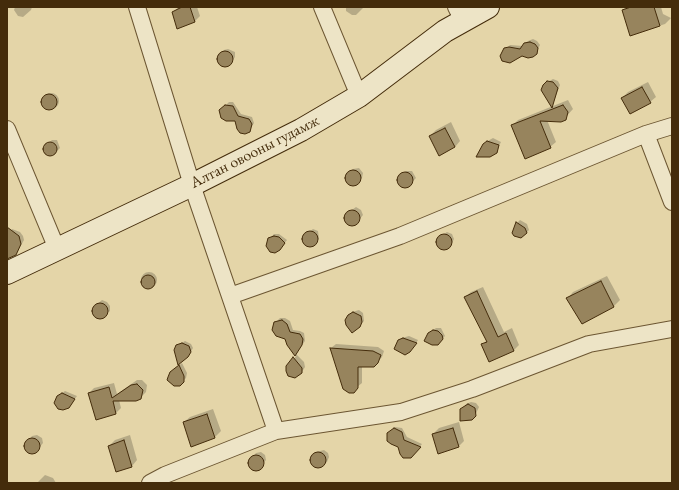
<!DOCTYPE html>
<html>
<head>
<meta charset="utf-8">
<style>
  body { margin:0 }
  #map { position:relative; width:679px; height:490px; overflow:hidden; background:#e4d5a8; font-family:"EB Garamond",serif }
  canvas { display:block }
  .frame { position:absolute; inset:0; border:8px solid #442c0b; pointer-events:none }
</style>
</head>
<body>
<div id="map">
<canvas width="679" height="490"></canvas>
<div class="frame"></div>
</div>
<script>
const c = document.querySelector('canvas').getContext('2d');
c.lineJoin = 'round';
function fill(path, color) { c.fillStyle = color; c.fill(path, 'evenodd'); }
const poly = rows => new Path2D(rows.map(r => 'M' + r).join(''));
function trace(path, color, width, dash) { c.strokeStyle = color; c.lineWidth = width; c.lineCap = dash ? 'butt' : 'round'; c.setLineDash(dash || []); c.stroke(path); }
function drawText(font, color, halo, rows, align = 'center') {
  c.font = font + ' "EB Garamond",serif'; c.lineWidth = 4; c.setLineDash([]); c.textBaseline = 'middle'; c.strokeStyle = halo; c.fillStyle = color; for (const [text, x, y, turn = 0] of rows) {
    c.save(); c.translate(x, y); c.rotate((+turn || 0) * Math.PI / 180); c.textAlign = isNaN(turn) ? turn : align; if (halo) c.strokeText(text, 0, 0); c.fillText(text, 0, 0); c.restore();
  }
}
fill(poly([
  [15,7,32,7,31,10,23,17,18,16,14,10],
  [179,7,197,7,200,16,195,21,173,12],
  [346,7,364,7,356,15,352,15,346,11],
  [626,7,661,7,663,14,671,18,665,24,631,35,623,10],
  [533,39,537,41,540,45,536,53,502,53,510,45,523,46,528,41],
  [228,49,235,52,235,57,230,64,223,66,220,64,218,57,224,50],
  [553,79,558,81,560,85,552,106,546,83],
  [648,82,656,97,650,102,622,98,628,92],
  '43 101a8 8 0 1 1 16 0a8 8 0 1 1-16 0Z',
  [568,100,573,109,563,120,547,120,556,142,550,147,512,126,518,120],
  [229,102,233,102,241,114,252,117,254,123,250,129,220,111],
  [451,122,460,141,455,147,430,136,436,130],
  [493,138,501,142,495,154,486,142],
  [52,140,57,140,60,148,53,155,49,156,46,154,43,148],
  [359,168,363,173,362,178,353,185,347,179,346,174,353,169],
  [406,171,412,171,416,178,407,187,403,187,398,180],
  [356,207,361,210,363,215,355,225,348,225,344,219,345,215],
  [520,220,527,224,529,230,526,233,517,223],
  [12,229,20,232,23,236,24,240,16,254,7,245,7,238],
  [313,229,318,231,319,239,309,246,303,241,305,235],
  [447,232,452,234,454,239,452,243,445,248,439,246,437,240,438,238],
  [274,234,279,234,287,240,281,248,267,241],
  '141 280a8 8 0 1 1 16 0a8 8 0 1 1-16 0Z',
  [607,276,620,300,614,306,582,323,568,298,573,292],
  [483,287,504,332,512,328,519,345,514,350,489,361,482,345,487,340,465,297,471,292],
  [102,300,107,302,110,306,110,311,100,319,96,318,93,314,93,308],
  [359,310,363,313,364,321,361,324,349,315,352,312],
  [280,318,285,318,290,321,293,330,300,331,304,333,305,341,296,354,304,362,305,367,300,375,293,377,287,369,296,356,288,345,286,338,273,325],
  [436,328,441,328,445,336,440,341,429,333],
  [409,336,418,340,413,348,399,341,402,338],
  [185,341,191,344,193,348,188,357,177,346],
  [336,344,378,347,384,351,382,357,374,366,362,366,362,383,351,392,343,388,331,348],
  [182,363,187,373,186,378,179,385,172,372],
  [137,380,142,380,147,385,146,392,140,398,119,400,121,408,116,413,89,393,94,388,114,383,117,394],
  [65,391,77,396,71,404,58,396],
  [471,402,476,403,479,407,474,418,461,412,466,404],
  [213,409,221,431,215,437,192,445,184,422,190,417],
  [459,422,464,441,458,447,433,434,439,428],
  [395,427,402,428,407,437,422,444,413,455,399,446,388,434],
  [37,435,42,438,43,443,35,453,31,453,27,451,25,445,32,436],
  [130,435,137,460,132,466,109,446,115,440],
  [324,450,328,453,329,457,327,462,317,468,312,465,311,459,313,455,316,452],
  [261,452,265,455,266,460,259,469,254,470,250,468,248,462,256,453],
  [45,475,53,478,56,483,37,483]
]), '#0003');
const building = poly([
  [182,7,190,7,195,22,177,29,172,12,182,7],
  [631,7,654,7,660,26,630,36,622,10,631,7],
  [530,42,535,44,538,48,537,54,533,57,528,58,522,56,510,63,502,61,500,56,504,48,509,47,520,49,524,43,530,42],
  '217 59a8 8 0 1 1 16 0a8 8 0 1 1-16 0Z',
  [547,81,553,82,558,88,552,108,541,90,543,85,547,81],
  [642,87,651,103,630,114,621,98,642,87],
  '41 102a8 8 0 1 1 16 0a8 8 0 1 1-16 0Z',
  [225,105,233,106,238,116,249,119,252,124,250,132,245,134,240,133,237,129,235,121,226,121,221,118,219,110,225,105],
  [563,105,568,112,566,120,561,122,540,121,551,148,525,159,511,125,563,105],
  [445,128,455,147,439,156,429,136,445,128],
  [487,141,499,145,497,153,490,157,476,157,483,144,487,141],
  '43 149a7 7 0 1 1 14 0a7 7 0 1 1-14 0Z',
  '345 178a8 8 0 1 1 16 0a8 8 0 1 1-16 0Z',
  '397 180a8 8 0 1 1 16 0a8 8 0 1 1-16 0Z',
  '344 218a8 8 0 1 1 16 0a8 8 0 1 1-16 0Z',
  [516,222,525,228,527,233,521,238,514,236,512,233,516,222],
  [7,227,19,236,21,244,16,255,7,259,7,227],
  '302 239a8 8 0 1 1 16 0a8 8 0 1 1-16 0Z',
  '436 242a8 8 0 1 1 16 0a8 8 0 1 1-16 0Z',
  [274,236,279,237,285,243,280,250,275,253,270,252,266,246,268,238,274,236],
  '141 282a7 7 0 1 1 14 0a7 7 0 1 1-14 0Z',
  [601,281,614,307,582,324,566,298,601,281],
  [477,291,498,337,506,333,514,351,489,362,481,344,487,342,464,297,477,291],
  '92 311a8 8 0 1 1 16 0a8 8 0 1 1-16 0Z',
  [353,312,361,316,362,322,360,327,352,333,346,325,345,320,348,315,353,312],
  [282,320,287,324,290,332,300,334,303,339,302,345,295,356,287,345,285,339,276,336,272,330,274,322,282,320],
  [433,330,438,331,442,335,443,339,438,345,432,345,424,341,428,333,433,330],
  [403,338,417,343,410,352,405,355,394,349,398,340,403,338],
  [182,343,189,346,191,352,188,357,178,365,174,350,176,345,182,343],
  [330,348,373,351,381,355,378,363,374,367,358,367,358,388,354,393,349,393,343,389,330,348],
  [293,357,302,368,302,373,295,378,288,376,286,371,286,366,293,357],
  [179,365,184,376,184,382,180,386,174,386,167,380,168,377,170,372,179,365],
  [137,384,143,390,141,399,136,401,113,401,116,414,96,420,88,393,109,387,112,398,131,385,137,384],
  [62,393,75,399,69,408,63,410,58,409,54,403,57,396,62,393],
  [468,404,475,408,476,416,472,420,460,421,460,409,468,404],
  [207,414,215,438,191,447,183,422,207,414],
  [394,428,402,432,404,440,421,447,411,458,403,458,400,454,398,447,391,444,387,441,387,433,394,428],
  [453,428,459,447,438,454,432,434,453,428],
  '24 446a8 8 0 1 1 16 0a8 8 0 1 1-16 0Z',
  [124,440,132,467,116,472,108,446,124,440],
  '310 460a8 8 0 1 1 16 0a8 8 0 1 1-16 0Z',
  '248 463a8 8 0 1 1 16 0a8 8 0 1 1-16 0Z'
]);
fill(building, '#97845d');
trace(building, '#442c0b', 1);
const street = poly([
  [137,7,192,185,276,431],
  [322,7,359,96],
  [456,7,463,21],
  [7,129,57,249],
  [646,134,672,202],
  [230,296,400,236,646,134,672,126],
  [150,483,165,475,276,431,401,412,472,389,589,344,672,329]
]);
const secondary = poly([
  [7,273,192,185,301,130,359,96,445,31,488,7]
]);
trace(street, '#6c5632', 18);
trace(secondary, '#442c0b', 24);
trace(street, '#ede4c6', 16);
trace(secondary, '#ede4c6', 22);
drawText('16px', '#442c0b', '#ede4c6', [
  ["Алтан овооны гудамж",255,152,-27]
]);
</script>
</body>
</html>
